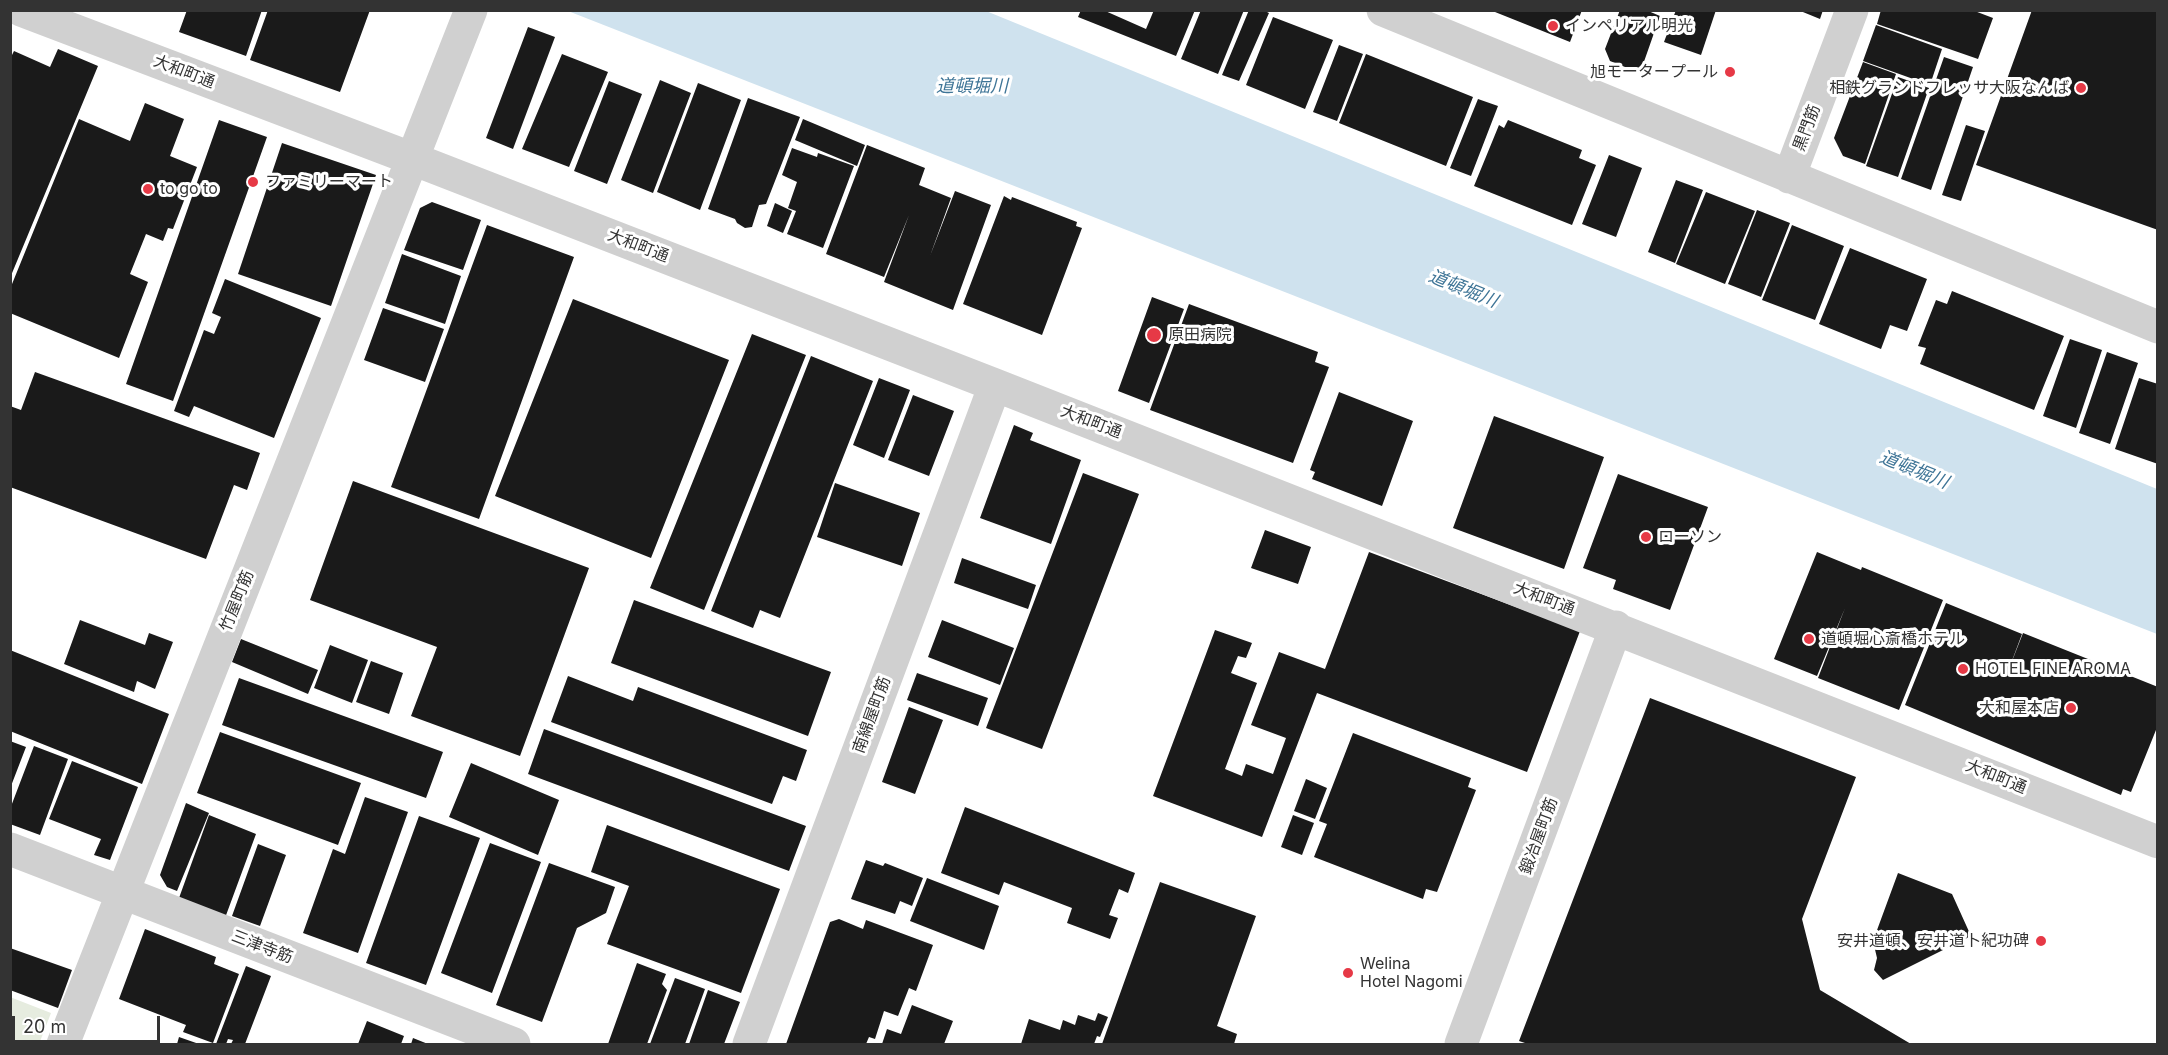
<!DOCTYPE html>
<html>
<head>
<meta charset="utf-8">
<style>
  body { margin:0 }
  #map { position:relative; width:2168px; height:1055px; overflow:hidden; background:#fff; font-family:Inter,sans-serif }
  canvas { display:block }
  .frame { position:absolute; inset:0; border:12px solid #333; pointer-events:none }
  .scale { position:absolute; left:12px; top:1016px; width:148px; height:27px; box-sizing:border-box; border:3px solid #333; border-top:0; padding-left:8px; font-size:18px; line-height:21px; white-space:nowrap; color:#333; -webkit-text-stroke:4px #fff; paint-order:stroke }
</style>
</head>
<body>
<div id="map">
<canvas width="2168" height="1055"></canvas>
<div class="frame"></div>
<div class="scale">20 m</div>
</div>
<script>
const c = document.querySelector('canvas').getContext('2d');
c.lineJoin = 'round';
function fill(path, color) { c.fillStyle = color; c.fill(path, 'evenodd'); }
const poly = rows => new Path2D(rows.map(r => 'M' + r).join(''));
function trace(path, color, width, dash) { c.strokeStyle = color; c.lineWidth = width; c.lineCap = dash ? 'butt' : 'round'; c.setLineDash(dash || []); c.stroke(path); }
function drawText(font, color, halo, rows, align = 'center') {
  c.font = font + ' Inter,"Noto Sans JP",sans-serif'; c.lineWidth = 6; c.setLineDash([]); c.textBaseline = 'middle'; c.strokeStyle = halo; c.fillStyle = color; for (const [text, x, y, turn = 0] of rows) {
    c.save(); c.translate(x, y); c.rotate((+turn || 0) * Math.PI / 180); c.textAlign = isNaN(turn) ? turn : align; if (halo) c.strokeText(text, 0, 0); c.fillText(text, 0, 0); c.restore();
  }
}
fill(poly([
  [10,997,51,1013,39,1044,11,1044]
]), '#e6ecdf');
fill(poly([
  [568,11,986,11,2157,489,2157,634]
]), '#cfe2ee');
fill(poly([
  [187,10,262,10,246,56,179,32],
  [268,10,370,10,340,92,250,60],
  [1081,10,1103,10,1146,29,1154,10,1195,10,1176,56,1078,17],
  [1201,10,1244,10,1218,74,1181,59],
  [1249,10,1263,10,1269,13,1239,81,1222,75],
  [1490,10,1582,10,1570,42],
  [1620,10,1646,10,1660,16,1640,73,1610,61,1605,49],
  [1676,10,1716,10,1701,55,1664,42],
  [1798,10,1823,10,1820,19],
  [1881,10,1972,10,1993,18,1978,59,1877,24],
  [2032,10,2158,10,2158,230,1976,165],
  [1273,17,1333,40,1305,109,1246,85],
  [1876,25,1942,49,1930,85,1863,61],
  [528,27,555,37,513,149,486,138],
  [1339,45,1363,54,1337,121,1313,112],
  [58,49,98,66,10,278,10,59,14,51,50,67],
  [562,54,608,72,569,167,522,149],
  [1366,54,1473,97,1446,166,1339,123],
  [1944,57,1973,67,1931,190,1901,179],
  [1863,62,1896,74,1865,164,1843,156,1834,138],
  [1898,77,1929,88,1898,177,1866,166],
  [660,80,691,93,653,193,621,180],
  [609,81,642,94,607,184,574,171],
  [698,83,741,100,700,210,657,192],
  [748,98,800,117,766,204,759,205,752,227,745,228,737,223,735,219,708,209],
  [1478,99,1498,106,1471,176,1450,168],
  [145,103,184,119,170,156,197,167,173,229,168,228,163,241,146,234,130,274,148,282,119,358,10,313,10,289,79,119,130,141],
  [803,119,865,145,857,166,795,140],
  [219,120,267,137,173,401,126,384],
  [1508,120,1582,150,1579,158,1596,165,1572,225,1474,186,1499,125,1504,128],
  [1966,125,1985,131,1961,201,1942,195],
  [282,143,376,175,331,306,238,274],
  [867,145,925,168,919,185,951,198,930,256,955,191,991,205,953,310,884,282,909,215,884,277,826,254],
  [792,148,817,157,818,153,854,166,823,248,787,234,796,211,788,208,797,182,782,175],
  [1609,155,1642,168,1616,237,1582,224],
  [1676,180,1703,190,1675,263,1648,252],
  [1706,192,1755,211,1725,284,1676,264],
  [1004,196,1011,200,1012,197,1077,222,1076,226,1082,228,1042,335,963,304],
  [432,202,481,220,463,270,404,250,420,208],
  [775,203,792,211,783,233,767,226],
  [1757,210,1790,223,1761,297,1728,284],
  [487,225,574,257,479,519,391,487],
  [1792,225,1844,246,1815,320,1762,300],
  [1850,248,1927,279,1907,331,1890,325,1881,349,1819,324],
  [402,254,461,276,445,324,385,303],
  [225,279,321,318,274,438,194,406,189,417,174,411,204,330,214,334,221,317,212,313],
  [1952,291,2064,336,2034,410,1920,364,1926,348,1918,346,1936,300,1947,304],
  [1152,297,1184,309,1149,403,1118,391],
  [573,299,729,360,651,558,495,496],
  [1189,304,1318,352,1315,362,1329,367,1293,463,1150,410],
  [383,308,444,329,425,382,364,360],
  [752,334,806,355,704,610,650,588],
  [2070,339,2102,350,2076,428,2043,416],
  [2107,352,2138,363,2110,444,2079,433],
  [811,356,873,381,780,618,760,610,753,628,711,611],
  [35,372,260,453,247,490,234,485,206,559,10,487,10,406,21,410],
  [879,378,910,390,884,458,853,445],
  [2139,378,2158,384,2158,464,2115,449],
  [1339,392,1413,421,1382,506,1312,479,1315,472,1310,470],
  [913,395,954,411,929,476,888,460],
  [1494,416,1604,457,1564,569,1453,528],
  [1014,425,1033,433,1030,440,1081,460,1051,544,980,518],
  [1083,473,1139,494,1042,749,986,728],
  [1618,474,1708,507,1670,610,1613,589,1616,580,1583,568],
  [353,481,589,568,520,756,411,716,437,647,310,600],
  [835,483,920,513,902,566,817,537],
  [1265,530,1311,547,1298,584,1251,568],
  [1369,552,1580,631,1527,772,1317,693,1262,837,1153,796,1215,630,1252,643,1246,658,1238,656,1231,673,1257,683,1225,769,1242,776,1246,764,1273,774,1286,738,1251,725,1279,652,1325,669],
  [1817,552,1861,570,1862,567,1943,600,1899,710,1818,678,1845,608,1817,676,1774,659],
  [962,558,1036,585,1028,609,954,583],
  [634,600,831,672,808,736,611,663],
  [1946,603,2022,634,2007,674,2023,633,2158,687,2158,725,2131,792,2123,789,2121,795,1905,705],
  [80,620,145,645,149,633,173,642,155,689,137,681,134,692,64,664],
  [942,620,1014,648,1000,685,928,657],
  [241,639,318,670,308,694,232,662],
  [330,645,368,660,352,703,314,688],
  [10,650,169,714,142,784,10,731],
  [371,661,403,673,389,714,356,702],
  [917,673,988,698,978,726,907,700],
  [568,676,633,701,638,687,807,750,796,781,783,776,772,804,551,722],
  [239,678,443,752,426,798,222,725],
  [1650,698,1856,777,1802,919,1820,990,1911,1044,1528,1044,1519,1041],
  [909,707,943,720,915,794,882,782],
  [544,729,806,826,789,871,528,774],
  [220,732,361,783,338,845,197,793],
  [1353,733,1471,778,1468,787,1476,790,1437,892,1426,889,1423,899,1314,857,1327,824,1319,821],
  [10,741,26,747,11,786,10,786],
  [34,746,68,759,40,835,10,824,10,809],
  [72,761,138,787,110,860,94,855,101,839,49,819],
  [471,763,559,800,538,855,449,817],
  [1306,779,1327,788,1315,819,1294,811],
  [365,797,408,812,358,953,303,933,333,849,345,854],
  [186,803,209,813,177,891,167,887,160,875],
  [965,807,1135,873,1128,893,1119,889,1109,915,1118,918,1110,939,1067,923,1072,908,1004,882,999,895,941,873],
  [209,815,256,834,225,918,179,898],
  [1293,815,1314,823,1302,855,1281,847],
  [419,816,480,838,426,985,366,963],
  [607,825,780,889,741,993,607,944,629,886,591,872],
  [490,843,541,862,492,993,441,973],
  [258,844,286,855,260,926,232,916],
  [866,860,883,866,885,863,923,878,912,906,900,901,895,914,851,899],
  [549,863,615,887,606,913,577,928,542,1022,496,1005],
  [1898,873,1952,894,1971,936,1883,980,1874,970,1877,958,1873,941],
  [927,878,999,906,984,950,910,921],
  [1160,882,1256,916,1217,1026,1237,1034,1234,1044,1102,1044],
  [839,919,863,929,866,920,933,945,916,991,909,988,898,1016,884,1011,875,1039,869,1037,866,1044,786,1044,830,922],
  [145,929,216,957,214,964,239,974,213,1043,183,1032,186,1025,119,999],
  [10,948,72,970,58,1008,10,990],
  [637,963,666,974,662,984,667,990,647,1044,608,1044],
  [246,966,271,976,245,1044,231,1044,233,1040,228,1039,226,1044,216,1044],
  [675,978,705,989,685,1044,650,1044],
  [708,990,740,1002,724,1044,689,1044],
  [912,1005,953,1021,944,1044,882,1044,887,1029,901,1034],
  [1098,1013,1108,1017,1100,1037,1097,1036,1094,1044,1021,1044,1029,1019,1060,1030,1063,1020,1075,1025,1078,1015,1095,1021],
  [367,1021,404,1036,401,1044,358,1044],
  [179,1037,199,1044,177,1044],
  [413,1038,428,1044,411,1044]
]), '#1a1a1a');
trace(poly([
  [21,10,413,159,995,385,2158,842],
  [1383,10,2158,327],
  [1789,177,1852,10],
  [10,849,514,1044],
  [63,1044,471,10],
  [749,1044,995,385],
  [1461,1044,1616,627]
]), '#d0d0d0', 33);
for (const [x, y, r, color] of [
  [1553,26,6,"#e63946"],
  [1730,72,6,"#e63946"],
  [2081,88,6,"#e63946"],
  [253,182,6,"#e63946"],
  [148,189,6,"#e63946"],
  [1154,335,8,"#e63946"],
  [1646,537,6,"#e63946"],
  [1809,639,6,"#e63946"],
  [1963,669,6,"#e63946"],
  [2071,708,6,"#e63946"],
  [2041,941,6,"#e63946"],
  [1348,973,6,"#e63946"]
]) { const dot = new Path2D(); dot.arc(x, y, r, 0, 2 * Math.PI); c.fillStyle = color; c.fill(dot); trace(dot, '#fff', 2); }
drawText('16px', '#333', '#fff', [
  ["インペリアル明光",1565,26],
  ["旭モータープール",1718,72,"right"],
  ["相鉄グランドフレッサ大阪なんば",2069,88,"right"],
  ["ファミリーマート",265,182],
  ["to go to",160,189],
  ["原田病院",1168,335],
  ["ローソン",1658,537],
  ["道頓堀心斎橋ホテル",1821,639],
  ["HOTEL FINE AROMA",1975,669],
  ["大和屋本店",2059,708,"right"],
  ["安井道頓、安井道卜紀功碑",2029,941,"right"],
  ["Welina",1360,964],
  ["Hotel Nagomi",1360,982]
], 'left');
drawText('16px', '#333', '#fff', [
  ["大和町通",184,72,21],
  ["黒門筋",1807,128,-69],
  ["大和町通",638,246,21],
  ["大和町通",1091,422,21],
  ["大和町通",1544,599,21],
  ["竹屋町筋",237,601,-68],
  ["南綿屋町筋",872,715,-70],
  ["大和町通",1996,777,22],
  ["鍛冶屋町筋",1539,836,-70],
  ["三津寺筋",262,947,21]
]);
drawText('italic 18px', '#3f7597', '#fff', [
  ["道頓堀川",972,87],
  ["道頓堀川",1463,289,22],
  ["道頓堀川",1914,470,22]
]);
</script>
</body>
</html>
